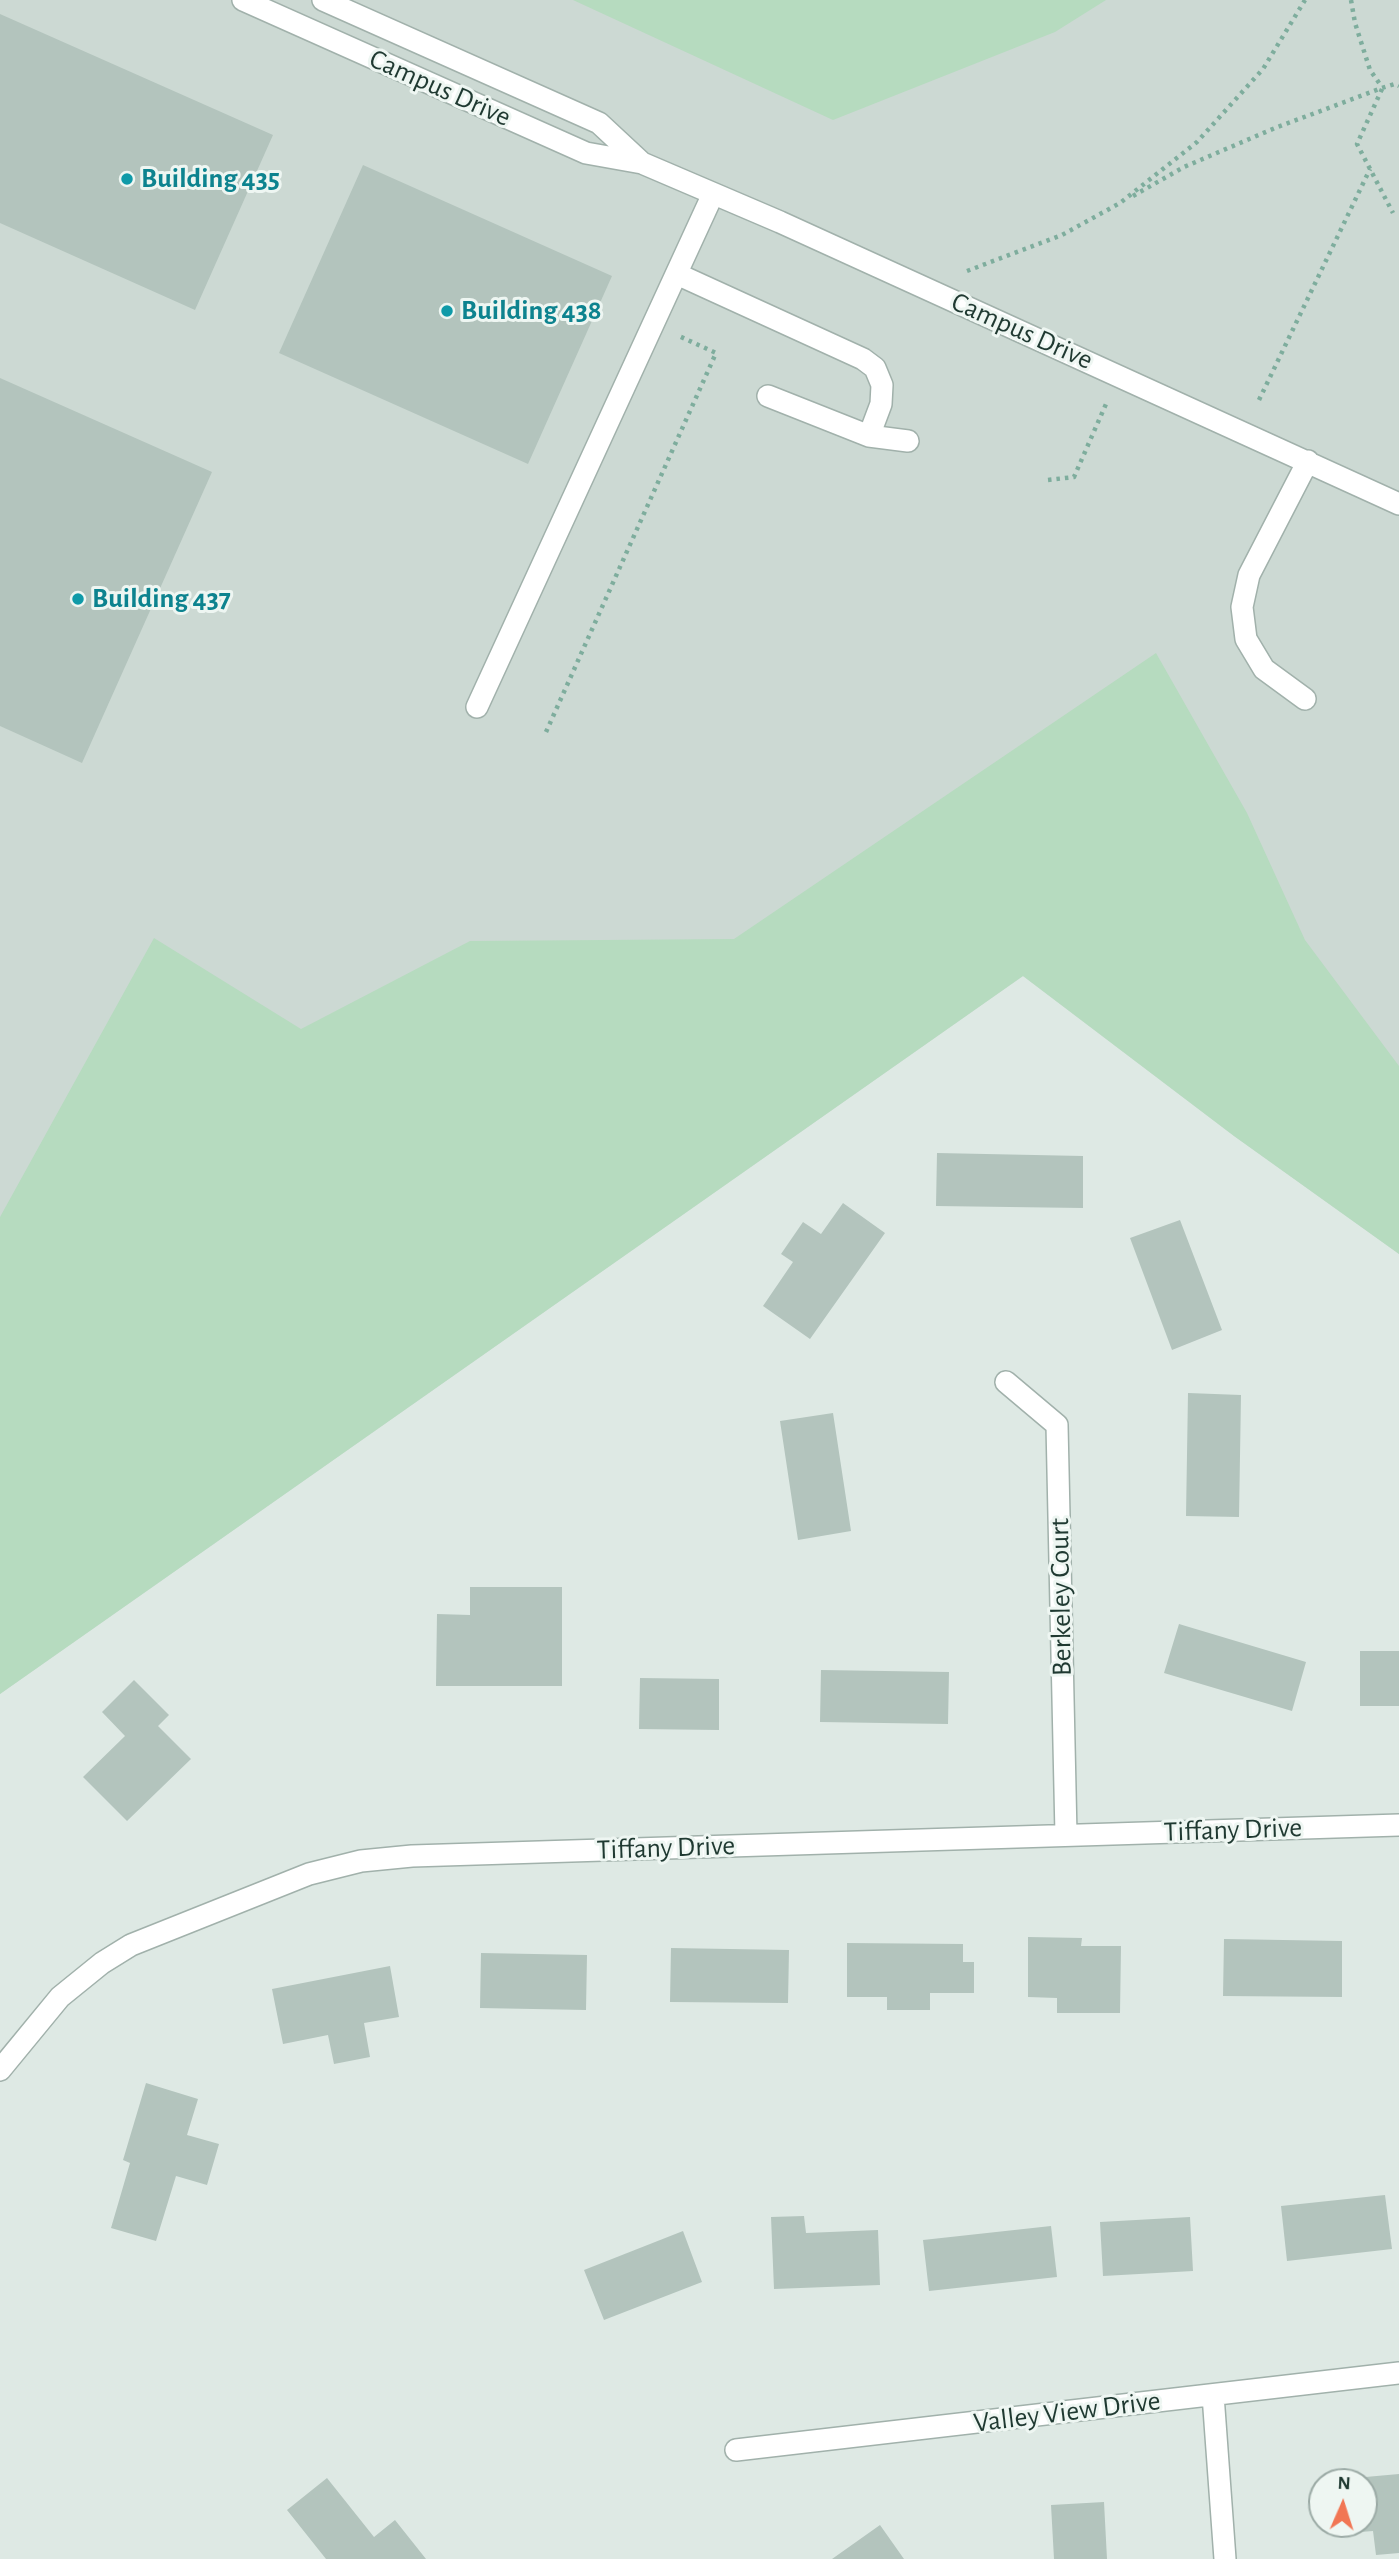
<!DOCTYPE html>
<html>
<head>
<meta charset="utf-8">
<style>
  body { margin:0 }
  #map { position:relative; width:1399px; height:2559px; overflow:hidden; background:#dee9e4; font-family:"Alegreya Sans",sans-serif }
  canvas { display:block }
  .north { position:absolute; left:1308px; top:2468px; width:70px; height:70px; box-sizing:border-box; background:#eef6f2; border:2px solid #9baaa5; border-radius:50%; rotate:3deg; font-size:19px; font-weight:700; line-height:28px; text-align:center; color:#1f3931 }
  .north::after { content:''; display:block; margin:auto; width:24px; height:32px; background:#f17654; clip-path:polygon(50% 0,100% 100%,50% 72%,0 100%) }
</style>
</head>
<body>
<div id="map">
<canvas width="1399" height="2559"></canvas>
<div class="north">N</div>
</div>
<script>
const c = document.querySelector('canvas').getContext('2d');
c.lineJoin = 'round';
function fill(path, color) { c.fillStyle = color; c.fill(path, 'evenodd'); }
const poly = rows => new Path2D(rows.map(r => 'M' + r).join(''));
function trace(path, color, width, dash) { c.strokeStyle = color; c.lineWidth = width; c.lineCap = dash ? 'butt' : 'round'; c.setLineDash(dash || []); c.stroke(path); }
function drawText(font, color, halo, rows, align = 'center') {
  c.font = font + ' "Alegreya Sans",sans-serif'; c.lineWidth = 6; c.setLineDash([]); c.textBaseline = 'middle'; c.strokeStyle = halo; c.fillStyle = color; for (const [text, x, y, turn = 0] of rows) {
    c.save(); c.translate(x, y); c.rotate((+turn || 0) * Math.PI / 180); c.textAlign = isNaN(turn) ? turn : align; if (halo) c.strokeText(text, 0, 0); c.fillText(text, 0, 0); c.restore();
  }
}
fill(poly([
  [0,0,1399,0,1399,1254,1234,1136,1023,976,0,1694]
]), '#ccd9d3');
fill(poly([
  [573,0,1106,0,1055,32,833,120],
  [1156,653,1247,813,1305,940,1399,1066,1399,1254,1234,1136,1023,976,0,1694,0,1217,154,938,301,1029,470,941,734,939]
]), '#b6dbbf');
fill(poly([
  [0,14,273,135,195,310,0,223],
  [363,165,612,276,528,464,279,353],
  [0,378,212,472,82,763,0,726],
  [937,1153,1083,1156,1083,1208,936,1206],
  [843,1203,885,1233,810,1339,763,1306,793,1262,781,1254,803,1222,821,1234],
  [1180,1220,1222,1330,1172,1350,1130,1238],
  [1188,1393,1241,1395,1239,1517,1186,1516],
  [833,1413,851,1531,798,1540,780,1421],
  [470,1587,562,1587,562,1686,436,1686,437,1614,470,1615],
  [1179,1624,1306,1662,1292,1711,1164,1673],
  [1360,1651,1399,1651,1399,1706,1360,1706],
  [821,1670,949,1672,948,1724,820,1722],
  [640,1678,719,1679,719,1730,639,1729],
  [134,1680,169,1715,158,1726,191,1759,127,1821,83,1777,125,1736,102,1712],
  [1028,1937,1082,1938,1081,1946,1121,1946,1120,2013,1057,2013,1057,1998,1028,1997],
  [1224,1939,1342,1941,1342,1997,1223,1996],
  [847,1943,963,1944,963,1962,974,1962,974,1993,930,1993,930,2010,887,2010,887,1997,847,1997],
  [671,1948,789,1950,788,2003,670,2002],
  [481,1953,587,1955,586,2010,480,2008],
  [390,1966,399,2017,364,2023,370,2057,334,2064,328,2035,283,2044,272,1989],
  [146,2083,198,2099,187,2135,219,2144,207,2185,176,2176,156,2241,111,2228,130,2163,123,2160],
  [1385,2195,1392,2249,1287,2261,1281,2206],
  [804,2216,806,2233,878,2230,880,2285,774,2289,771,2217],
  [1190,2217,1193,2271,1103,2276,1100,2222],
  [1051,2226,1057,2277,929,2291,923,2240],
  [683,2231,702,2282,604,2320,584,2270],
  [1399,2474,1399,2553,1376,2555,1373,2531,1335,2534,1334,2524,1364,2524,1364,2482,1332,2482,1332,2480],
  [327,2478,374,2537,395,2520,426,2559,326,2559,287,2510],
  [1104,2502,1107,2559,1054,2559,1051,2505],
  [880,2525,904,2559,832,2559]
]), '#b3c4bd');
const minor = poly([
  [243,0,586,153,642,163,780,222,1399,504],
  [323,0,599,123,642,163],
  [677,274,863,359,875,368,882,385,881,404,869,436],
  [768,396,869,436,908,441],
  [1305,699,1264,669,1246,639,1242,607,1249,575,1308,461],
  [477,707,713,194],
  [1006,1382,1057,1425,1066,1835],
  [0,2070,60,1997,102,1963,131,1945,309,1874,361,1861,412,1856,1399,1825],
  [1213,2395,1225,2559],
  [736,2450,1399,2373]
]);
trace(minor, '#a1b1ab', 24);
trace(poly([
  [1351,0,1355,23,1370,70,1382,87],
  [1382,89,1357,144,1393,213],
  [1133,196,1184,167,1275,128,1382,88,1395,84,1399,86],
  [967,271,1062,235,1120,203,1197,142,1263,69,1305,0],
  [1259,400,1370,169],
  [1048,480,1074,477,1106,404],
  [546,732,716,353,679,336]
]), '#7ead9d', 4.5, [3.5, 5]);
trace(minor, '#fff', 21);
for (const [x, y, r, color] of [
  [127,179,7,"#0f9aa8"],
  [447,311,7,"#0f9aa8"],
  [78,599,7,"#0f9aa8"]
]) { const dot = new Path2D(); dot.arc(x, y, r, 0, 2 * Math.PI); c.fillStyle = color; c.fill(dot); trace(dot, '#eef6f2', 2.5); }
drawText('28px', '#1f3931', '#eef6f2', [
  ["Campus Drive",440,88,24],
  ["Campus Drive",1022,331,24],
  ["Berkeley Court",1061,1597,-91],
  ["Tiffany Drive",1233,1830,-2],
  ["Tiffany Drive",666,1848,-2],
  ["Valley View Drive",1067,2412,-7]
]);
drawText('bold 28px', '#0d838f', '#eef6f2', [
  ["Building 435",141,179],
  ["Building 438",461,311],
  ["Building 437",92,599]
], 'left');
</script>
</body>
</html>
